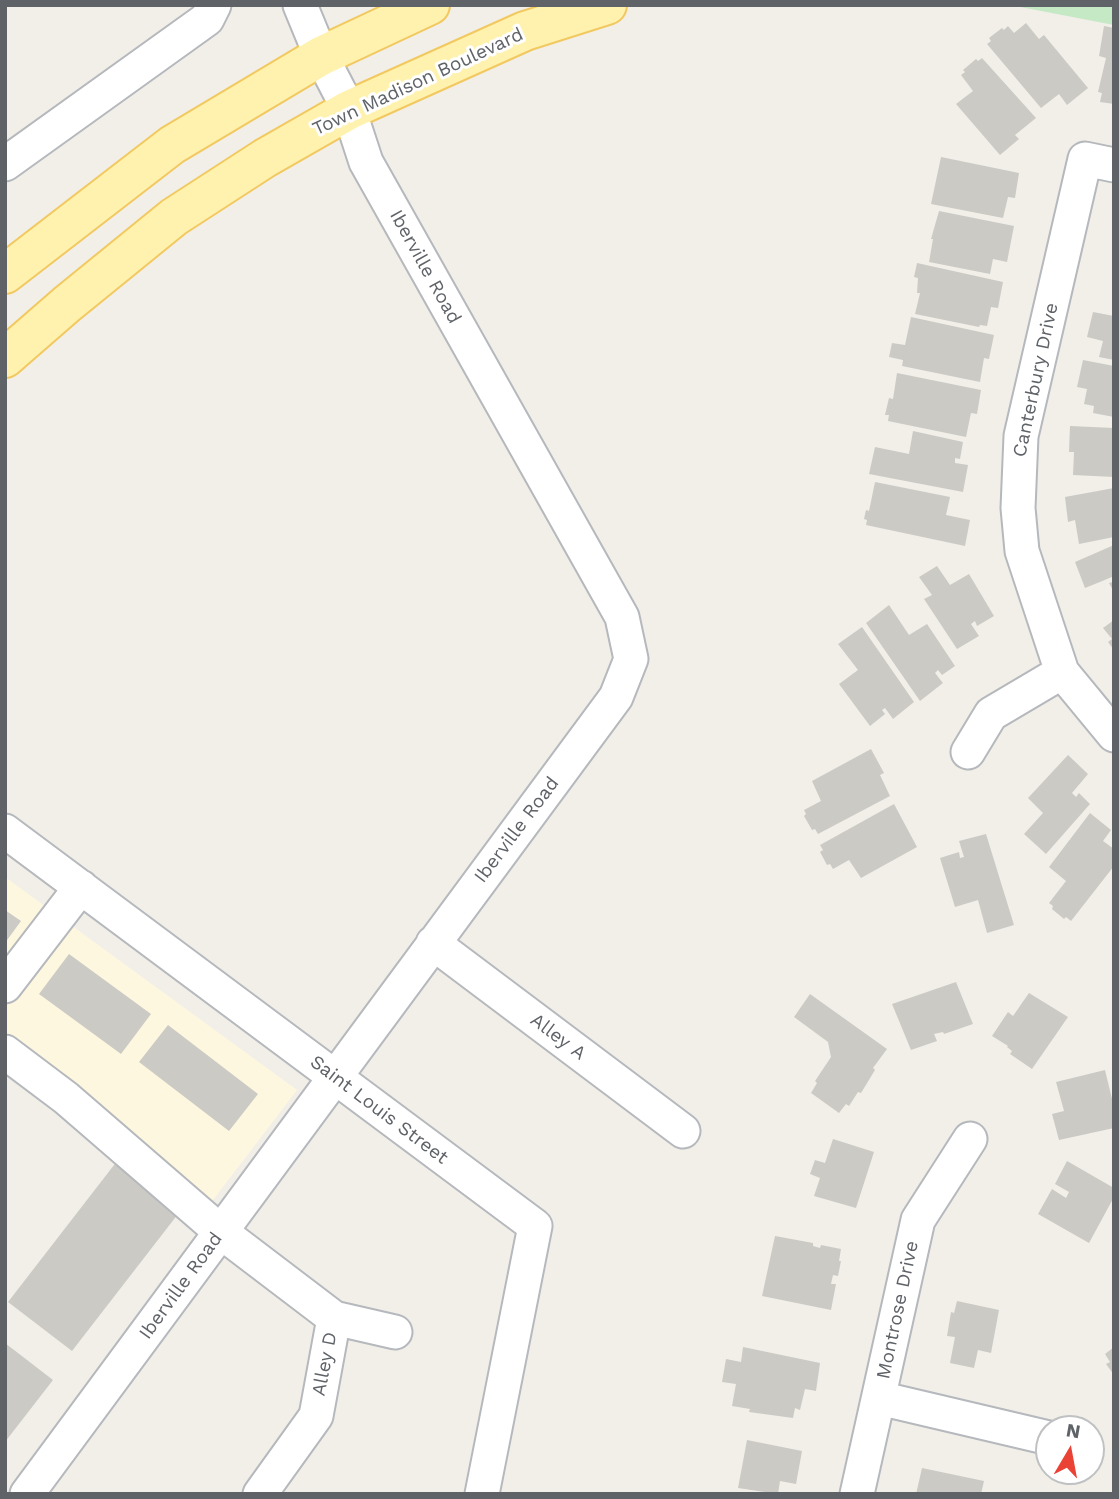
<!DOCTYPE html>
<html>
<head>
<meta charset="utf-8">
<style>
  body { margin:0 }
  #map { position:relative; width:1119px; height:1499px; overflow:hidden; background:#f1efe8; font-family:"Work Sans",sans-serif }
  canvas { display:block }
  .frame { position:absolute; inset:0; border:7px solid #5f6368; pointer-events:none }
  .north { position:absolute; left:1035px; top:1415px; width:70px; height:70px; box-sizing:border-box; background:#fff; border:2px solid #bfc1c3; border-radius:50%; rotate:10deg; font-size:19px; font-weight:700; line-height:28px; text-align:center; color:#5f6368 }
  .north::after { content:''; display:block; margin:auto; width:24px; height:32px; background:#ea4335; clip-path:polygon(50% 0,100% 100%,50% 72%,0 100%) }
</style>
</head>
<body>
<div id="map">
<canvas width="1119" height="1499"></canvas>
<div class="frame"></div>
<div class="north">N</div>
</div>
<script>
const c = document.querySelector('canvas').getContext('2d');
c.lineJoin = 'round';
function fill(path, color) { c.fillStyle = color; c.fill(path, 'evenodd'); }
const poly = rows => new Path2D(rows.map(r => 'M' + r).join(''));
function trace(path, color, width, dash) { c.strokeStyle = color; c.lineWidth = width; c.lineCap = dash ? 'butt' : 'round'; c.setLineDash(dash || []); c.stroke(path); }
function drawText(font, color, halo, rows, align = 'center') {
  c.font = font + ' "Work Sans",sans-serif'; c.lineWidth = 6; c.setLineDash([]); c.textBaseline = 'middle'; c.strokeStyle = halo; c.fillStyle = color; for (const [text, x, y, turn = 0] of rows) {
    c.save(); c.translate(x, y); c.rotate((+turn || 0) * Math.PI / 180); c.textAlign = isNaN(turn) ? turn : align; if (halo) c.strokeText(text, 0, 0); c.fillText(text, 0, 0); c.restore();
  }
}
fill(poly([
  [5,877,297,1090,203,1213,5,1065]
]), '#fef7e0');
fill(poly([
  [1010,5,1114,5,1114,25]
]), '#c5e8c5');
fill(poly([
  [1026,23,1039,39,1044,35,1088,88,1067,105,1059,94,1041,108,987,44,991,41,989,38,1002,28,1004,30,1008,26,1014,33],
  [1104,26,1114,28,1114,104,1100,102,1102,93,1098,92,1106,58,1099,56],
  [982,58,1036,118,1015,135,1019,139,1000,155,956,104,973,91,961,75,965,72,963,70,976,59,978,61],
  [941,157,1019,173,1015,198,1008,197,1003,218,931,204],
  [939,211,1014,226,1007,262,993,259,990,274,929,262,933,239,931,239],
  [917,263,1003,282,998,308,991,307,987,326,980,325,979,327,915,314,920,293,917,293,918,278,914,277],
  [1093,312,1114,316,1114,360,1099,357,1103,341,1087,337],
  [911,317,994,335,989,359,984,358,980,382,902,366,903,360,889,357,892,343,905,345],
  [1083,360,1114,366,1114,417,1093,413,1094,406,1084,404,1087,389,1077,387],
  [897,373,981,390,977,414,971,413,966,437,888,421,889,415,885,415,889,398,893,399],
  [1070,426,1114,428,1114,477,1073,475,1074,452,1069,452],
  [913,431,963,442,960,459,955,458,955,463,968,465,963,492,869,474,875,447,909,454],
  [875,482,950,497,946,515,970,520,965,546,866,525,867,520,864,519,866,510,869,511],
  [1114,488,1114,537,1079,544,1075,520,1068,522,1065,497],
  [1114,545,1114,592,1109,583,1113,582,1112,577,1085,588,1075,562],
  [937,566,950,585,969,574,994,616,977,626,975,621,971,624,979,636,957,649,924,599,932,595,919,577],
  [889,605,909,635,927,624,955,666,942,675,938,670,935,673,943,683,920,701,866,623],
  [1114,620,1114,650,1108,642,1112,639,1103,628],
  [862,627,914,702,893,719,885,708,882,710,885,714,870,726,839,684,858,670,838,644],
  [871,749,884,773,880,775,890,796,818,834,815,829,812,830,804,816,806,814,804,810,821,801,812,781],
  [1068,755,1088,774,1072,793,1076,797,1079,793,1090,804,1046,854,1024,834,1043,813,1028,798],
  [894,804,917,847,861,878,849,860,833,869,830,864,827,865,820,852,823,850,820,845],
  [1090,813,1111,830,1103,841,1114,849,1114,866,1071,921,1066,917,1064,919,1052,909,1053,906,1049,903,1066,881,1049,867],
  [986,834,1014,925,987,933,978,900,955,907,940,858,959,852,960,858,964,857,959,841],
  [5,910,21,921,5,943],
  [69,954,151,1014,121,1054,39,994],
  [956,982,973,1024,944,1034,943,1032,934,1034,937,1041,911,1050,892,1004],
  [1029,993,1068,1017,1032,1069,1010,1054,1012,1051,1007,1047,1008,1046,992,1036,1008,1012,1013,1016],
  [810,994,887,1049,873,1068,875,1070,861,1093,858,1092,849,1106,846,1104,839,1113,811,1093,817,1083,815,1081,831,1057,828,1042,794,1017],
  [168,1025,258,1094,229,1131,139,1062],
  [1105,1070,1114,1107,1114,1128,1059,1140,1052,1114,1064,1111,1056,1082],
  [833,1139,874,1152,856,1208,814,1196,820,1178,810,1174,815,1160,825,1163],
  [121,1156,185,1205,72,1351,8,1302],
  [1067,1161,1114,1188,1114,1197,1089,1243,1038,1214,1052,1189,1066,1198,1069,1192,1055,1184],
  [775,1236,813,1243,813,1246,820,1248,821,1245,841,1249,839,1261,841,1261,838,1276,833,1275,831,1284,836,1284,831,1310,762,1296],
  [957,1301,999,1310,991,1353,978,1350,974,1368,950,1363,955,1337,947,1336,951,1312,954,1313],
  [5,1343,53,1380,5,1442],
  [743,1347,820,1363,816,1391,805,1389,800,1410,795,1408,793,1418,749,1412,750,1409,732,1406,736,1384,722,1382,726,1359,741,1362],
  [1114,1347,1114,1375,1106,1364,1110,1362,1105,1354],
  [747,1440,802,1451,796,1484,780,1481,778,1494,738,1488],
  [922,1468,984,1481,981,1494,916,1494]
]), '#cccac5');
const minor = poly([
  [5,164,207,19,214,5],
  [1114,165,1085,159,1021,436,1018,508,1022,551,1062,672,1114,735],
  [968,752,991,714,1062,672],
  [5,831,535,1226,482,1494],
  [433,943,683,1131],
  [5,986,81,887],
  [5,1052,66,1098,221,1232,334,1318,316,1416,260,1494],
  [334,1318,395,1332],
  [879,1398,1049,1438],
  [27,1494,616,697,631,659,622,617,366,162,349,110,321,56,300,5],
  [857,1494,918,1220,970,1139]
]);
const major = poly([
  [5,274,172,145,321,56,430,5],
  [5,358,67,304,174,217,265,158,349,110,525,31,607,5]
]);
trace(minor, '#b5b8bc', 37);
trace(major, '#f2c960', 42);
trace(minor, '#fff', 33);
trace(major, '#fff2af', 38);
drawText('19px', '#5f6368', '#fff', [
  ["Town Madison Boulevard",418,82,-25],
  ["Iberville Road",425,267,61],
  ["Canterbury Drive",1036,380,-78],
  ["Iberville Road",517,830,-53],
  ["Alley A",558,1037,37],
  ["Saint Louis Street",379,1110,37],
  ["Iberville Road",181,1286,-54],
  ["Montrose Drive",898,1310,-78],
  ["Alley D",325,1364,-79]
]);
</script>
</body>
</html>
